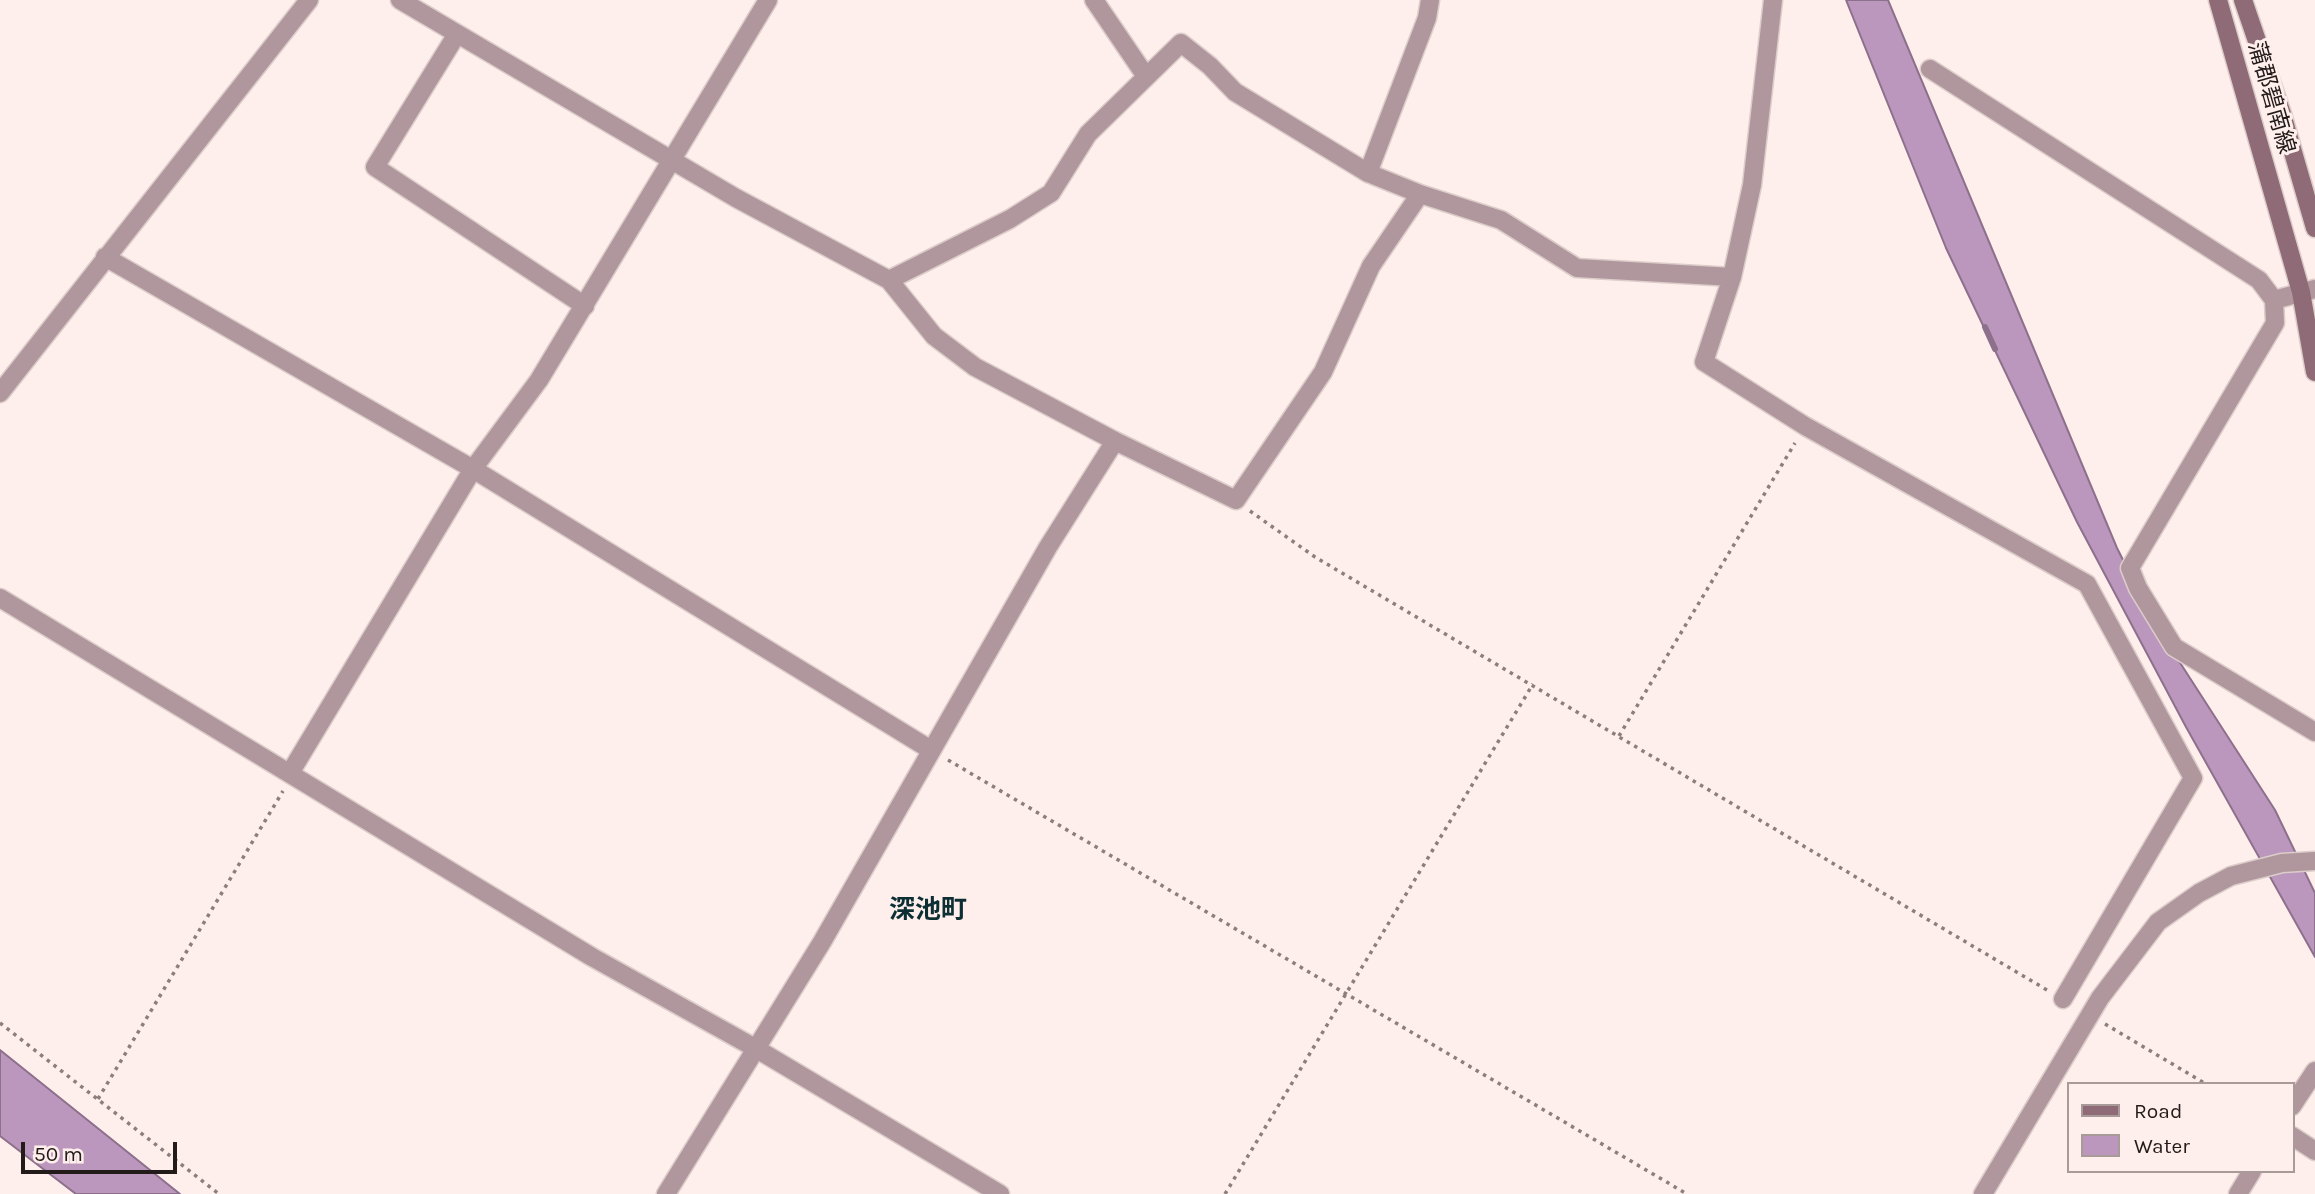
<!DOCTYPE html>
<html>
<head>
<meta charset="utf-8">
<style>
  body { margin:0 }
  #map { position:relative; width:2315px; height:1194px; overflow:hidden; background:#ffefec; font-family:Karla,sans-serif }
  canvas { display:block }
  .legend { position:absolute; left:2067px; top:1082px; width:228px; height:91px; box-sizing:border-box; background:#ffefec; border:2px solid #a79a98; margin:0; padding:9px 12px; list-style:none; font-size:21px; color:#231b19 }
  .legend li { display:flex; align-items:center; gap:14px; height:35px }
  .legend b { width:35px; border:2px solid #a79a98 }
  .scale { position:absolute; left:21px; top:1142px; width:156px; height:32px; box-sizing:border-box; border:4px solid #231b19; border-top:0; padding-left:9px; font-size:21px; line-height:24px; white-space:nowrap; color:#231b19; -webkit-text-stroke:5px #ffefec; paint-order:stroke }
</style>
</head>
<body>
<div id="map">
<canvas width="2315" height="1194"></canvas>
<ul class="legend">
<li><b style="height:9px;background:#8e6b76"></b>Road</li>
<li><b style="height:19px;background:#bb96bd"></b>Water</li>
</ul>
<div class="scale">50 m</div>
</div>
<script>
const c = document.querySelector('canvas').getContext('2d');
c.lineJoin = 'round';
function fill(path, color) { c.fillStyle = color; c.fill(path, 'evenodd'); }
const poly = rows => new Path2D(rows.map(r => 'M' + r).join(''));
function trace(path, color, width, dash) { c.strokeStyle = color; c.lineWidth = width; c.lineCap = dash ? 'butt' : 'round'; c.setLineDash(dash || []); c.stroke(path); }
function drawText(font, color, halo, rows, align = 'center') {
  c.font = font + ' Karla,"Noto Sans JP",sans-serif'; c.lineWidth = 6; c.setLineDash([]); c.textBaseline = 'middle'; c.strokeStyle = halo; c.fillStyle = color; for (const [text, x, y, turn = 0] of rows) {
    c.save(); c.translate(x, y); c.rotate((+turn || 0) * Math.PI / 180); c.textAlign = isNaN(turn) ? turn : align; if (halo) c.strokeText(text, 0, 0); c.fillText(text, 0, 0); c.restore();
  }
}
const water = poly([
  [1846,0,1888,0,2117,548,2157,627,2275,810,2315,893,2315,957,2186,727,2077,522,1946,248,1846,0],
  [0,1050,180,1194,76,1194,0,1136,0,1050]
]);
fill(water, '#bb96bd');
trace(water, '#8d718c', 2);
trace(poly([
  [1985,327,1995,349]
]), '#8d718c', 6);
const minor = poly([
  [400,0,736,198,889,280,934,336,975,367,1115,441,1236,500,1323,372,1371,266,1420,194],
  [1094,0,1145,75],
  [1773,0,1752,185,1732,277,1704,362,1805,426,2087,584,2193,778,2063,999],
  [457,34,375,167,585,306],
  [1930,69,2259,280,2274,300,2315,289],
  [1368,173,1427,18,1430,0],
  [105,257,473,469,931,750],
  [889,280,1010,219,1051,193,1088,134,1181,43,1210,66,1235,92,1368,173,1420,194,1501,220,1577,268,1732,277],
  [2274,300,2275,323,2130,568,2138,588,2174,647,2315,732],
  [0,393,309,0],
  [290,773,473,469,539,380,768,0],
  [2292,1106,2315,1071],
  [2292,1136,2315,1151],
  [666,1194,822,942,1048,547,1115,441],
  [2238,1194,2252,1171]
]);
const tertiary = poly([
  [0,598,592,957,755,1048,1000,1194],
  [1983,1194,2100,998,2158,922,2199,893,2231,876,2282,863,2315,861]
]);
const secondary = poly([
  [2218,0,2301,292,2315,372],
  [2243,0,2282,114,2315,228]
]);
trace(minor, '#dccdca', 21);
trace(tertiary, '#dccdca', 21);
trace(secondary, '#dccdca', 21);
trace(poly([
  [1250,511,1315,557,2047,990],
  [1619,736,1795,443],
  [948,760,1687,1194],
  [0,1023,219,1194],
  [2105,1024,2206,1084],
  [98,1099,283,791],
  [1225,1194,1533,684]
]), '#8b7f7d', 3.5, [3.5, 5]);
trace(minor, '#b0979e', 18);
trace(tertiary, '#b0979e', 18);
trace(secondary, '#8e6b76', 18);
drawText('23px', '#231b19', '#ffefec', [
  ["蒲郡碧南線",2271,98,74]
]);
drawText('bold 26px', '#0d2f34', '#ffefec', [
  ["深池町",928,911]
]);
</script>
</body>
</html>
